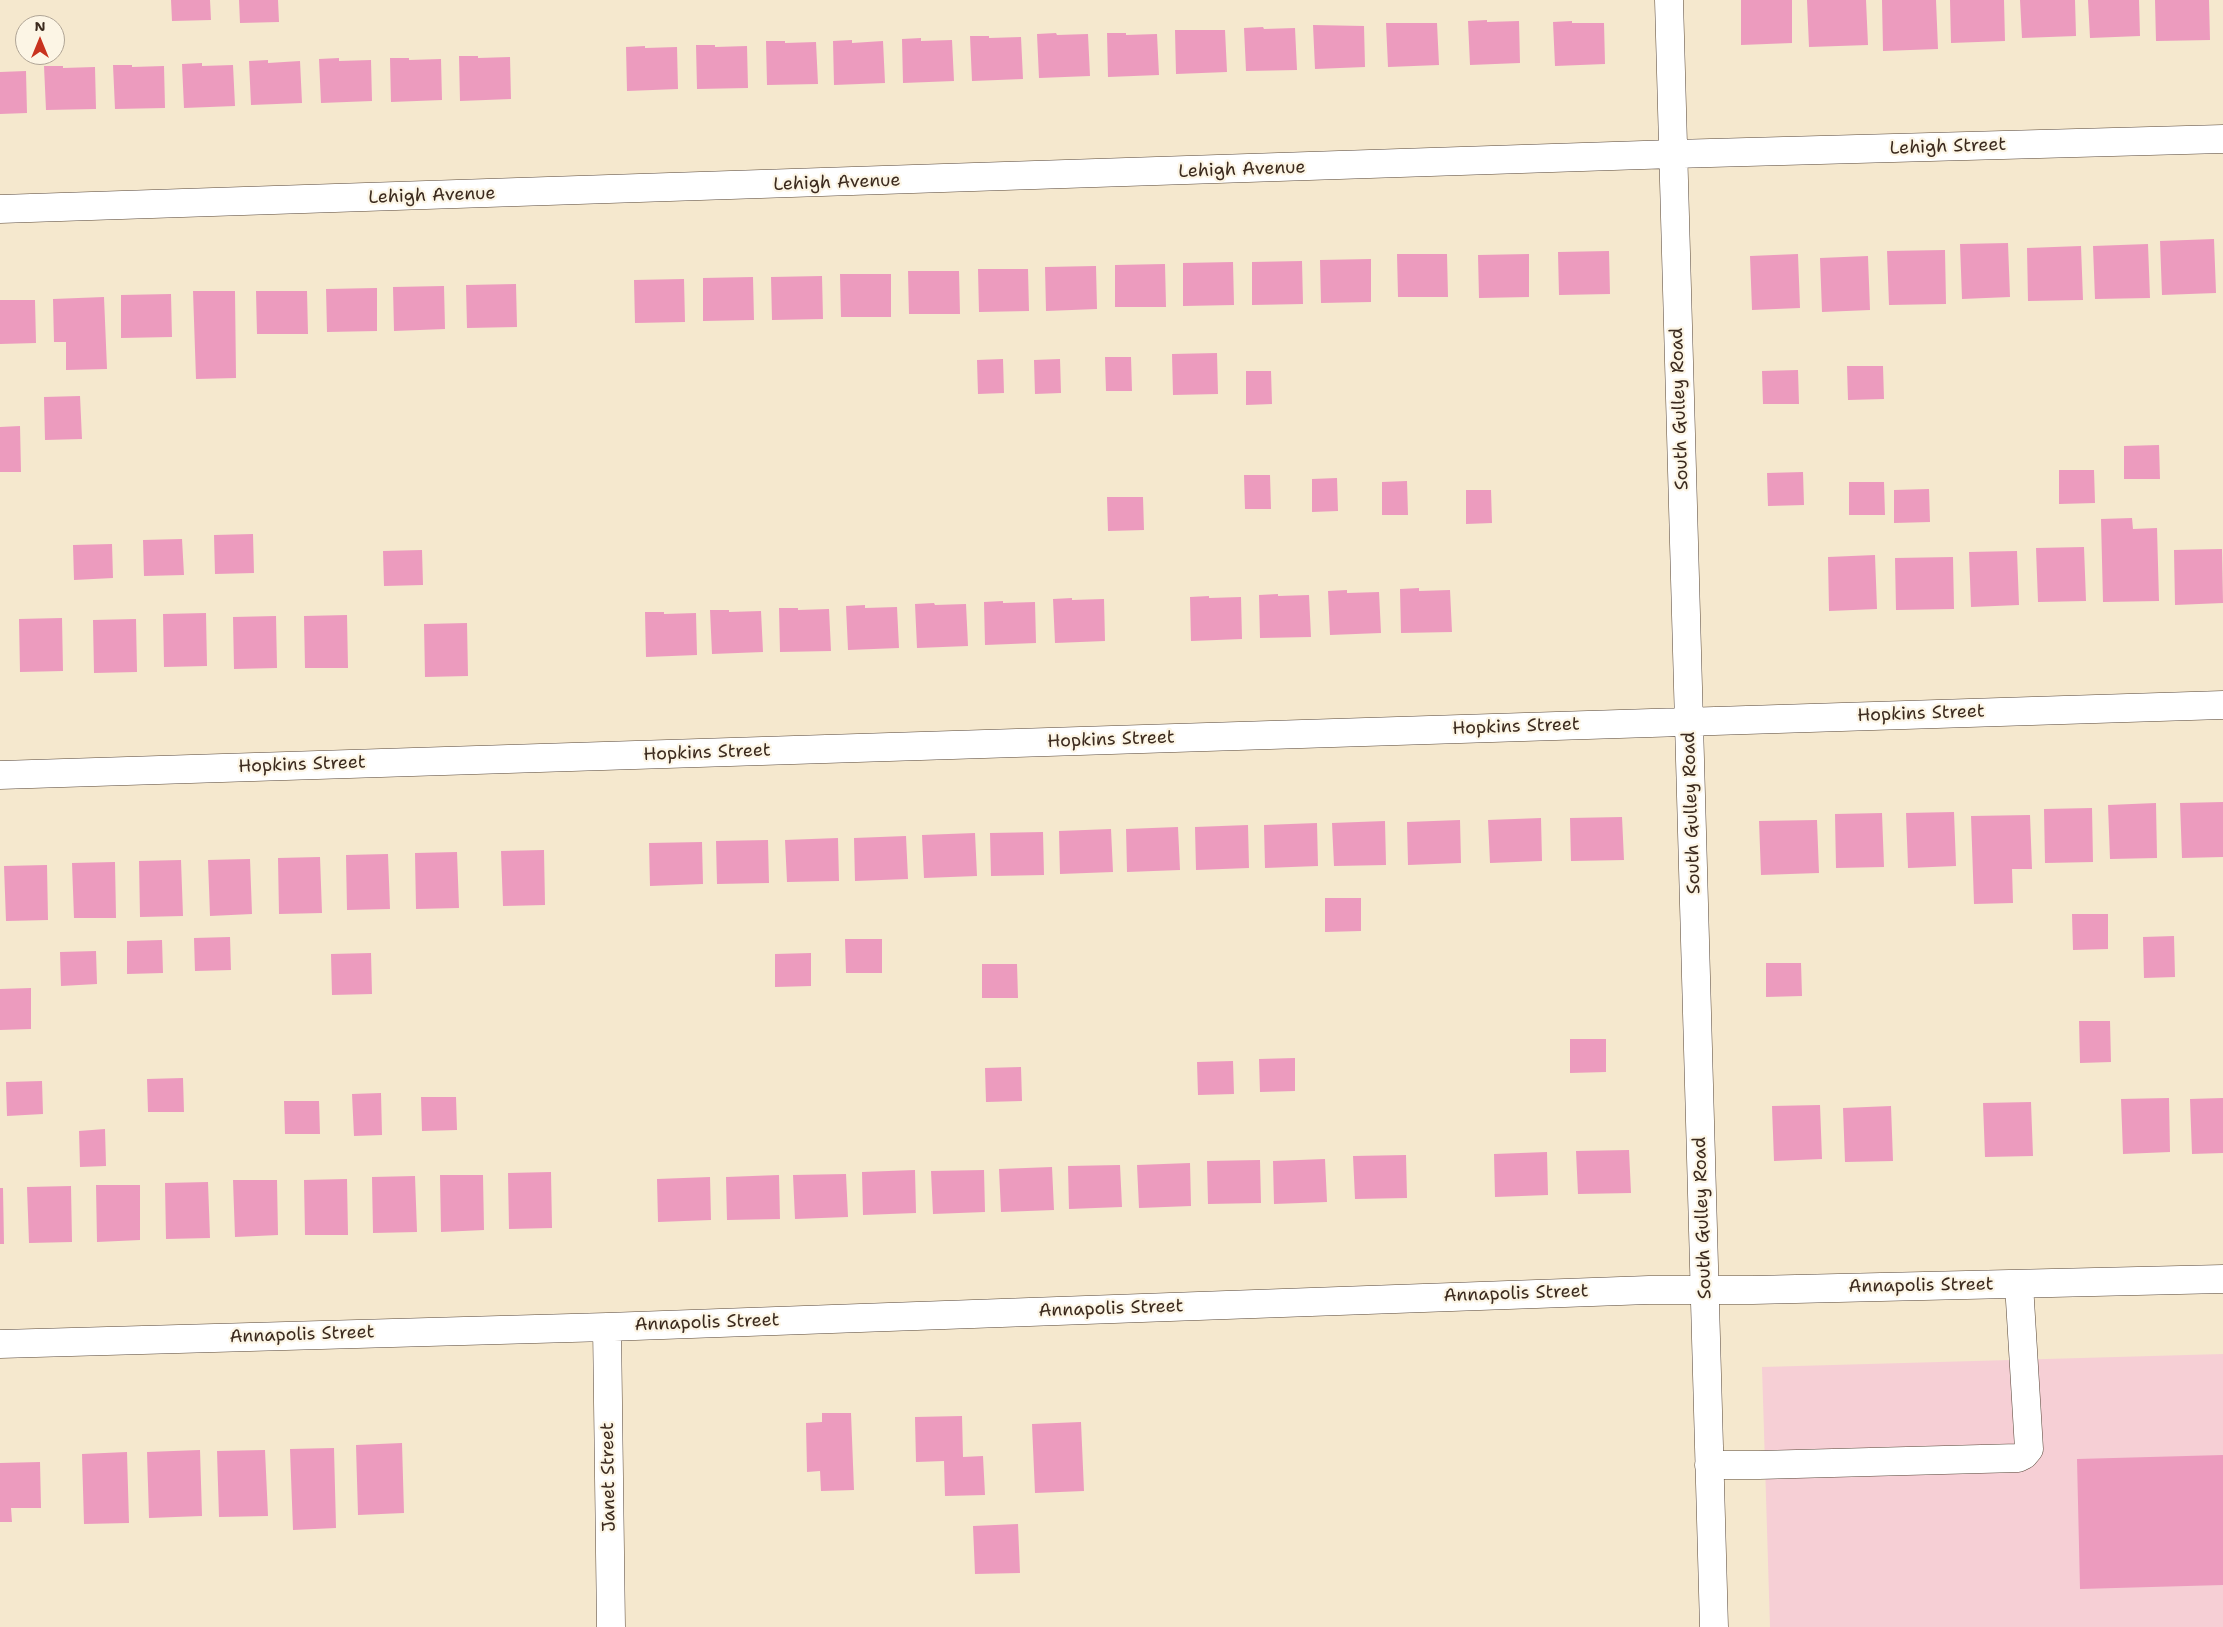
<!DOCTYPE html>
<html>
<head>
<meta charset="utf-8">
<style>
  body { margin:0 }
  #map { position:relative; width:2223px; height:1627px; overflow:hidden; background:#f5e8ce; font-family:"Shantell Sans",sans-serif }
  canvas { display:block }
  .north { position:absolute; left:15px; top:15px; width:50px; height:50px; box-sizing:border-box; background:#fcf5e5; border:1px solid #afa495; border-radius:50%; rotate:0deg; font-size:14px; font-weight:700; line-height:20px; text-align:center; color:#3b2a1e }
  .north::after { content:''; display:block; margin:auto; width:18px; height:22px; background:#c8321e; clip-path:polygon(50% 0,100% 100%,50% 72%,0 100%) }
</style>
</head>
<body>
<div id="map">
<canvas width="2223" height="1627"></canvas>
<div class="north">N</div>
</div>
<script>
const c = document.querySelector('canvas').getContext('2d');
c.lineJoin = 'round';
function fill(path, color) { c.fillStyle = color; c.fill(path, 'evenodd'); }
const poly = rows => new Path2D(rows.map(r => 'M' + r).join(''));
function trace(path, color, width, dash) { c.strokeStyle = color; c.lineWidth = width; c.lineCap = dash ? 'butt' : 'round'; c.setLineDash(dash || []); c.stroke(path); }
function drawText(font, color, halo, rows, align = 'center') {
  c.font = font + ' "Shantell Sans",sans-serif'; c.lineWidth = 4.5; c.setLineDash([]); c.textBaseline = 'middle'; c.strokeStyle = halo; c.fillStyle = color; for (const [text, x, y, turn = 0] of rows) {
    c.save(); c.translate(x, y); c.rotate((+turn || 0) * Math.PI / 180); c.textAlign = isNaN(turn) ? turn : align; if (halo) c.strokeText(text, 0, 0); c.fillText(text, 0, 0); c.restore();
  }
}
fill(poly([
  [2223,1354,2223,1627,1770,1627,1762,1367]
]), '#f6cfd5');
fill(poly([
  [171,0,210,0,211,20,172,21],
  [239,0,278,0,279,22,240,23],
  [1741,0,1792,0,1792,43,1741,45],
  [1807,0,1866,0,1868,45,1809,47],
  [1882,0,1936,0,1938,49,1883,51],
  [1950,0,2004,0,2005,41,1951,43],
  [2020,0,2075,0,2076,36,2022,38],
  [2088,0,2139,0,2140,36,2090,38],
  [2155,0,2209,0,2210,40,2156,41],
  [1487,20,1487,22,1519,21,1520,63,1470,65,1468,21],
  [1572,21,1572,23,1604,23,1605,64,1555,66,1553,22],
  [1386,23,1437,23,1439,65,1388,67],
  [1313,25,1364,26,1365,67,1315,69],
  [1263,27,1264,29,1295,28,1297,70,1246,71,1244,28],
  [1175,30,1225,30,1227,72,1176,74],
  [1056,33,1057,35,1088,34,1090,76,1039,78,1037,34],
  [1107,33,1126,33,1126,35,1157,34,1159,75,1108,77],
  [970,36,989,36,989,38,1021,37,1023,79,972,81],
  [921,38,921,41,952,40,954,81,903,83,902,39],
  [852,40,852,43,883,41,885,83,834,85,833,41],
  [766,41,785,41,785,43,816,42,818,84,767,85],
  [696,45,715,45,715,47,747,46,748,88,697,89],
  [645,46,645,48,677,47,678,89,627,91,626,47],
  [459,56,478,56,478,58,510,57,511,99,460,101],
  [339,58,339,61,371,60,372,101,321,103,319,59],
  [390,58,409,58,409,60,441,59,442,100,391,102],
  [268,60,268,63,300,61,302,103,251,105,249,61],
  [202,63,202,66,233,65,235,106,184,108,182,64],
  [113,65,132,65,132,67,164,66,165,108,115,109],
  [44,66,63,66,63,68,95,67,96,109,46,110],
  [26,71,27,113,0,114,0,72],
  [2214,239,2216,293,2162,295,2160,241],
  [2008,243,2010,297,1962,299,1960,244],
  [2148,244,2150,298,2095,299,2093,246],
  [2081,246,2083,300,2028,301,2027,248],
  [1945,250,1946,304,1889,305,1887,251],
  [1609,251,1610,294,1559,295,1558,252],
  [1397,254,1447,254,1448,297,1398,297],
  [1529,254,1529,297,1479,298,1478,255],
  [1798,254,1800,308,1752,310,1750,256],
  [1868,256,1870,310,1822,312,1820,258],
  [1371,259,1371,302,1321,303,1320,260],
  [1302,261,1303,304,1252,305,1252,262],
  [1233,262,1234,305,1183,306,1183,263],
  [1165,264,1166,307,1115,307,1115,265],
  [1096,266,1097,309,1046,311,1045,267],
  [978,269,1028,269,1029,311,979,312],
  [908,271,959,271,960,314,909,314],
  [840,274,891,274,891,317,841,317],
  [822,276,823,319,772,320,771,277],
  [753,277,754,320,703,321,703,278],
  [684,279,685,322,635,323,634,280],
  [516,284,517,327,467,328,466,285],
  [444,286,445,329,394,331,393,287],
  [377,288,377,331,327,332,326,289],
  [193,291,235,291,236,378,196,379],
  [256,291,307,291,308,334,257,334],
  [171,294,172,337,121,338,121,295],
  [104,297,107,369,66,370,66,342,54,342,53,299],
  [0,300,35,300,36,343,0,344],
  [1217,353,1218,394,1173,395,1172,354],
  [1105,357,1131,357,1132,391,1106,391],
  [1003,359,1004,393,978,394,977,360],
  [1060,359,1061,393,1035,394,1034,360],
  [1847,366,1883,366,1884,399,1848,400],
  [1798,370,1799,404,1763,404,1762,371],
  [1246,371,1271,371,1272,404,1246,405],
  [80,396,82,439,45,440,44,397],
  [20,426,21,472,0,472,0,427],
  [2159,445,2160,479,2124,479,2124,446],
  [2059,470,2094,470,2095,503,2059,504],
  [1803,472,1804,505,1768,506,1767,473],
  [1244,475,1270,475,1271,509,1245,509],
  [1337,478,1338,511,1312,512,1312,479],
  [1407,481,1408,515,1382,515,1382,482],
  [1849,482,1884,482,1885,515,1849,515],
  [1929,489,1930,522,1894,523,1894,490],
  [1466,490,1491,490,1492,523,1466,524],
  [1107,497,1143,497,1144,530,1108,531],
  [2132,518,2133,529,2157,528,2159,601,2103,602,2101,519],
  [253,534,254,573,215,574,214,535],
  [182,539,184,575,144,576,143,540],
  [112,544,113,578,74,580,73,545],
  [2084,547,2086,601,2038,602,2036,548],
  [2222,549,2223,603,2175,605,2174,550],
  [422,550,423,585,384,586,383,551],
  [2017,551,2019,605,1971,607,1969,552],
  [1875,555,1877,609,1829,611,1828,557],
  [1953,557,1954,609,1896,610,1895,558],
  [1419,588,1419,591,1450,590,1452,632,1401,633,1400,589],
  [1347,590,1347,593,1379,592,1381,633,1330,635,1328,591],
  [1278,594,1278,596,1309,595,1311,637,1260,638,1259,595],
  [1209,596,1209,598,1241,597,1242,639,1191,641,1190,597],
  [1072,598,1072,600,1104,599,1105,641,1055,643,1053,599],
  [1003,601,1003,603,1035,602,1036,643,985,645,984,602],
  [934,603,935,605,966,604,968,646,917,648,915,604],
  [865,605,865,608,897,607,899,648,848,650,846,606],
  [779,608,798,608,798,610,829,609,831,651,780,652],
  [710,610,729,610,729,612,761,611,763,652,712,654],
  [645,612,664,612,664,614,696,613,697,655,646,657],
  [206,613,207,666,164,667,163,614],
  [347,615,348,668,305,668,304,616],
  [276,616,277,668,234,669,233,617],
  [62,618,63,671,20,672,19,619],
  [136,619,137,672,94,673,93,620],
  [467,623,468,676,425,677,424,624],
  [2223,802,2223,857,2182,858,2180,803],
  [2156,803,2157,858,2110,859,2108,805],
  [2092,808,2093,862,2045,863,2044,809],
  [1954,812,1956,866,1908,868,1906,813],
  [1882,813,1884,867,1836,868,1835,814],
  [2030,815,2032,869,2012,869,2013,903,1974,904,1971,816],
  [1622,817,1624,860,1571,861,1570,818],
  [1541,818,1542,861,1490,863,1488,820],
  [1460,820,1461,863,1408,865,1407,822],
  [1817,820,1819,873,1761,875,1759,821],
  [1385,821,1386,865,1334,866,1332,823],
  [1317,823,1318,866,1265,868,1264,825],
  [1248,825,1249,868,1196,870,1195,827],
  [1178,827,1180,870,1127,872,1126,829],
  [1111,829,1113,872,1060,874,1059,831],
  [1043,832,1044,875,991,876,990,833],
  [975,833,977,876,924,878,922,835],
  [906,836,908,879,855,881,854,838],
  [838,838,839,881,787,882,785,840],
  [768,840,769,883,717,884,716,841],
  [702,842,703,884,650,886,649,843],
  [544,850,545,905,503,906,501,851],
  [457,852,459,908,416,909,415,853],
  [388,854,390,909,347,910,346,855],
  [320,857,322,913,279,914,278,858],
  [250,859,252,914,210,916,208,860],
  [181,860,183,916,140,917,139,861],
  [115,862,116,918,74,918,72,863],
  [47,865,48,920,6,921,4,866],
  [1325,898,1361,898,1361,931,1325,932],
  [2072,914,2108,914,2108,949,2073,950],
  [2174,936,2175,977,2144,978,2143,937],
  [230,937,231,970,195,971,194,938],
  [845,939,882,939,882,973,846,973],
  [162,940,163,973,127,974,127,941],
  [96,951,97,984,61,986,60,952],
  [371,953,372,994,332,995,331,954],
  [811,953,811,986,775,987,775,954],
  [1766,963,1801,963,1802,996,1766,997],
  [982,964,1017,964,1018,998,982,998],
  [31,988,31,1029,0,1030,0,989],
  [2079,1021,2110,1021,2111,1062,2080,1063],
  [1570,1039,1606,1039,1606,1072,1570,1073],
  [1295,1058,1295,1091,1260,1092,1259,1059],
  [1233,1061,1234,1094,1198,1095,1197,1062],
  [1021,1067,1022,1101,986,1102,985,1068],
  [183,1078,184,1112,148,1112,147,1079],
  [42,1081,43,1114,7,1116,6,1082],
  [381,1093,382,1135,354,1136,352,1094],
  [421,1097,456,1097,457,1130,422,1131],
  [2169,1098,2170,1152,2123,1154,2121,1099],
  [2223,1098,2223,1153,2192,1154,2190,1099],
  [284,1101,319,1101,320,1134,285,1134],
  [2031,1102,2033,1156,1985,1157,1983,1103],
  [1820,1105,1822,1159,1774,1161,1772,1106],
  [1891,1106,1893,1161,1845,1162,1843,1108],
  [105,1129,106,1166,80,1167,79,1131],
  [1629,1150,1631,1193,1578,1194,1576,1151],
  [1547,1152,1548,1195,1495,1197,1494,1154],
  [1406,1155,1407,1198,1355,1199,1353,1156],
  [1325,1159,1327,1202,1274,1204,1273,1161],
  [1260,1160,1261,1203,1208,1204,1207,1161],
  [1190,1163,1191,1206,1139,1208,1137,1165],
  [1120,1165,1122,1207,1069,1209,1068,1166],
  [1052,1167,1054,1210,1001,1212,999,1169],
  [915,1170,916,1213,863,1215,862,1172],
  [984,1170,985,1212,933,1214,931,1171],
  [551,1172,552,1228,509,1229,508,1173],
  [846,1174,848,1217,795,1219,793,1175],
  [440,1175,483,1175,484,1230,441,1232],
  [779,1175,780,1219,727,1220,726,1177],
  [415,1176,417,1232,373,1233,372,1177],
  [710,1177,711,1220,658,1222,657,1179],
  [347,1179,348,1235,305,1235,304,1180],
  [233,1180,277,1180,278,1235,235,1237],
  [208,1182,210,1238,166,1239,165,1183],
  [96,1185,140,1185,140,1240,97,1242],
  [71,1186,72,1242,29,1243,27,1187],
  [0,1188,3,1188,4,1244,0,1244],
  [822,1413,851,1413,854,1490,821,1491,820,1471,807,1472,806,1423,822,1422],
  [962,1416,963,1457,983,1456,985,1495,945,1496,944,1461,916,1462,915,1417],
  [1081,1422,1084,1491,1035,1493,1032,1424],
  [402,1443,404,1513,358,1515,356,1445],
  [334,1448,336,1528,293,1530,290,1449],
  [200,1450,202,1516,149,1518,147,1452],
  [265,1450,268,1516,219,1517,217,1451],
  [127,1452,129,1523,84,1524,82,1454],
  [2223,1455,2223,1585,2080,1589,2077,1459],
  [40,1462,41,1508,11,1508,12,1522,0,1522,0,1463],
  [1018,1524,1020,1573,975,1574,973,1526]
]), '#ec9bbe');
const minor = poly([
  [1669,0,1714,1627],
  [0,209,1674,154,2223,139],
  [0,775,2223,705],
  [607,1327,611,1627],
  [0,1344,607,1327,1649,1290,1753,1290,2223,1279],
  [1709,1465,1759,1465,2018,1458,2024,1455,2029,1449,2019,1284]
]);
trace(minor, '#574638', 29);
trace(minor, '#fff', 28);
drawText('18px', '#3b2a1e', '#fcf5e5', [
  ["Lehigh Street",1948,147,-2],
  ["Lehigh Avenue",1242,170,-2],
  ["Lehigh Avenue",837,183,-2],
  ["Lehigh Avenue",432,196,-2],
  ["South Gulley Road",1680,409,-92],
  ["Hopkins Street",1921,714,-2],
  ["Hopkins Street",1516,727,-2],
  ["Hopkins Street",1111,740,-2],
  ["Hopkins Street",707,753,-2],
  ["Hopkins Street",302,765,-2],
  ["South Gulley Road",1692,813,-92],
  ["South Gulley Road",1703,1218,-92],
  ["Annapolis Street",1921,1286,-1],
  ["Annapolis Street",1516,1294,-2],
  ["Annapolis Street",1111,1309,-2],
  ["Annapolis Street",707,1323,-2],
  ["Annapolis Street",302,1335,-2],
  ["Janet Street",609,1477,-91]
]);
</script>
</body>
</html>
